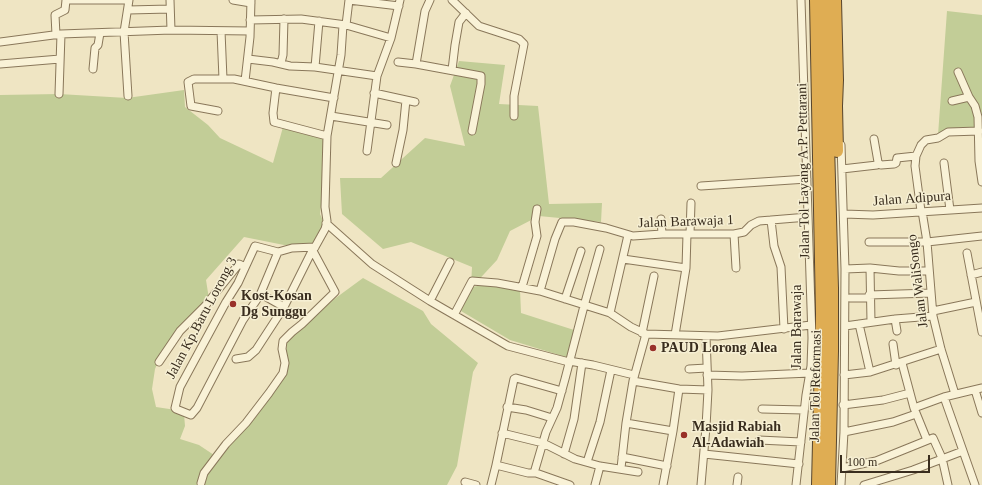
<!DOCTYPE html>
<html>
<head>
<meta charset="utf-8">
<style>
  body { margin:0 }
  #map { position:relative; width:982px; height:485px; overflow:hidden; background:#efe5c3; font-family:"Times New Roman",serif }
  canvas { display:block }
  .scale { position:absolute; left:840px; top:455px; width:90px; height:18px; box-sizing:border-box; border:2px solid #392d1e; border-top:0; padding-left:5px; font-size:12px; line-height:14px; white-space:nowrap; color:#392d1e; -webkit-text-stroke:3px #f6efd3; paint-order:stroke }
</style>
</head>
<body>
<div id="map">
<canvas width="982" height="485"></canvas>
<div class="scale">100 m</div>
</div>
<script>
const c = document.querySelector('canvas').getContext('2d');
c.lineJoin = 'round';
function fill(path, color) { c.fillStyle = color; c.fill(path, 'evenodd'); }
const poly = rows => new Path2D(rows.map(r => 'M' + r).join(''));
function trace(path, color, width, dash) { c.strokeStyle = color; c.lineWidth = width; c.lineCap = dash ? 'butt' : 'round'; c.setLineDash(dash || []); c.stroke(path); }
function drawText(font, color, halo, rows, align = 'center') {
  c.font = font + ' "Times New Roman",serif'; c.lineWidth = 3; c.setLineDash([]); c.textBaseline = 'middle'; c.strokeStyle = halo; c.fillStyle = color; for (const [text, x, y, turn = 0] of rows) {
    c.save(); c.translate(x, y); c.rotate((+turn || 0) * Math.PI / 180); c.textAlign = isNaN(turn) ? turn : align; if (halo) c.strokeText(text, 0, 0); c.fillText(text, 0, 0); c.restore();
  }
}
fill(poly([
  [947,11,982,15,982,158,980,135,938,135],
  [459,61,505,65,499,104,538,106,549,204,602,203,601,222,539,216,510,231,497,260,472,287,498,282,520,289,521,313,574,330,569,358,510,340,461,311,471,287,472,267,411,242,383,249,342,214,340,178,381,178,425,138,465,146,450,86],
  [184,90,185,107,208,125,220,138,273,163,283,127,325,138,323,189,320,214,324,223,313,247,284,245,244,237,206,280,209,299,158,362,155,369,152,389,156,407,176,410,184,414,185,426,180,439,199,445,217,457,279,383,289,363,286,351,287,343,291,336,333,300,363,278,423,311,431,324,478,363,473,372,457,466,447,485,0,485,0,95,59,94,127,98]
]), '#c2cd97');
const minor = poly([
  [66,0,129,0],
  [170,0,171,30],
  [233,0,251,3],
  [349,0,399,6],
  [430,0,425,11,416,64,481,76,481,84,472,131],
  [452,0,479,26,519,39,524,44,514,96,514,116],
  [128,10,170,9],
  [250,20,301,19,346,25,391,38],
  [346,25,349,0],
  [221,31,223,79],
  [56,35,55,15,65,10,66,0],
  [0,42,61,34,171,30,250,31],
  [248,59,273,62,290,66,315,67,377,76],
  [398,62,416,64],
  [281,63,283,55,284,19],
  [0,64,60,59],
  [315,67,319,21],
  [93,69,95,48,98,45,100,33],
  [452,70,455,45,459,22,466,13],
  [958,72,969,97,975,106,978,117,979,161,982,182],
  [245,81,250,37,251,0],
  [276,88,273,113,274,122,327,136],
  [374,93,415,102],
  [59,94,61,34],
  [128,96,124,32,129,0],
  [952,101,969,97],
  [218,111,191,106,188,82,194,79,234,79,276,88,334,98],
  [331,116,387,125],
  [841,145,845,269,844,432,841,485],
  [367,151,377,76,391,38,400,0],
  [396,163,403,130,406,100],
  [878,163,881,165,894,164,896,163,897,158,916,156],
  [944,163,950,210],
  [842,169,877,165,878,162,874,139],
  [701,186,807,179],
  [921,211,915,166,916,156,921,145,926,140,938,138,948,132,979,131],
  [922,211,927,242,933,316,941,349,955,394],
  [844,214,873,215,982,208],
  [661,219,662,234],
  [771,220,774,246,781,267,784,329],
  [326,223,372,264,430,301,508,346,569,362],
  [690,234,691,203],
  [734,234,736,268],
  [869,242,927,242,982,236],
  [278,252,260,295,243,320,197,408,191,415,176,409,175,408,180,387,226,302,238,283,255,246,278,252,292,248,315,247],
  [967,253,982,332],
  [623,259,686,268],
  [870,268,871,322],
  [845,269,870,268,899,271,929,271],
  [971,275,982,272],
  [522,287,537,236,535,222,537,209],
  [540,291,555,239,562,222,574,222,606,228,633,236,662,234,734,234,744,232,751,225,759,221,808,217],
  [261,294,284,307],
  [869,295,931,293],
  [850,298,870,298],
  [565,299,581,251],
  [430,301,450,262],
  [933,311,976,302],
  [610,313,628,235],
  [454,315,472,281,497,283,540,291,610,313,631,327,646,334,718,336,811,325],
  [895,319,897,331],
  [859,324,870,372],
  [845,326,895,319,933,316],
  [642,333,654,276],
  [675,335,686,268,687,234],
  [893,344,896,365],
  [236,359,248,357,256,350,284,307,311,253,315,247,325,229,327,221,325,207,327,136,341,55,343,25],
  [569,361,593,365,634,375],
  [159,362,180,331,205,306,238,265,239,264,245,267],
  [902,363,914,408,927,440],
  [689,369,707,368],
  [707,375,742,376,810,373],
  [844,375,870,372,941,349],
  [633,381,679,389,708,390],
  [975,390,982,413],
  [944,397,975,485],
  [843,405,883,400,910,393],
  [507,407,526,410,552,418],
  [914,408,944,397,982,388],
  [762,409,804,410],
  [626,423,673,431],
  [844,432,893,422,916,414],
  [502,433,543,443,575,459,600,466,638,472],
  [759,440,801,442],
  [564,454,574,419,582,363],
  [704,454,799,464],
  [622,457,667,466],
  [587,462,600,422,611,370],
  [496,465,514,379,516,378,562,391],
  [621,468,626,423,633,381,646,334],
  [842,468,876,461,933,438,942,458,948,485],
  [534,473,546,432,557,408,565,379,584,306,600,249],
  [465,482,476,485],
  [201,483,204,473,226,444,246,423,269,393,283,373,285,363,282,349,283,341,292,332,302,324,335,292,313,251],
  [491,485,496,465,528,473,536,473,570,485],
  [595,485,600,466],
  [663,485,673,431,679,389],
  [701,485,706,427,708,390,706,336],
  [737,485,738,477],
  [796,485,806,395,811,366,812,338,801,0],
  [864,485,913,470,963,451]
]);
const motorway = poly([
  [816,0,822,314,818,485],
  [824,0,832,288,832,351,829,485],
  [835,0,837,80,836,106,837,151]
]);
trace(minor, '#89775a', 9);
trace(motorway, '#57452e', 14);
trace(minor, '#f9f2d7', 7);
trace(motorway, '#dfad53', 12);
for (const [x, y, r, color] of [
  [233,304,4,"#993129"],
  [653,348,4,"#993129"],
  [684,435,4,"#993129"]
]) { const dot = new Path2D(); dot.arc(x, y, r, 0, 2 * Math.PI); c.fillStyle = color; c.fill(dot); trace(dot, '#f6efd3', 1.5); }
drawText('14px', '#392d1e', '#f6efd3', [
  ["Jalan Tol Layang A.P. Pettarani",804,171,-91],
  ["Jalan Adipura",912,199,-4],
  ["Jalan Barawaja 1",686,222,-2],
  ["Jalan WaliSongo",918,281,-97],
  ["Jalan Kp.Baru Lorong 3",202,318,-62],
  ["Jalan Barawaja",797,327,-90],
  ["Jalan Tol Reformasi",816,386,-89]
]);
drawText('bold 14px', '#392d1e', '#f6efd3', [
  ["Kost-Kosan",241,296],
  ["Dg Sunggu",241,312],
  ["PAUD Lorong Alea",661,348],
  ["Masjid Rabiah",692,427],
  ["Al-Adawiah",692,443]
], 'left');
</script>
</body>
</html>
